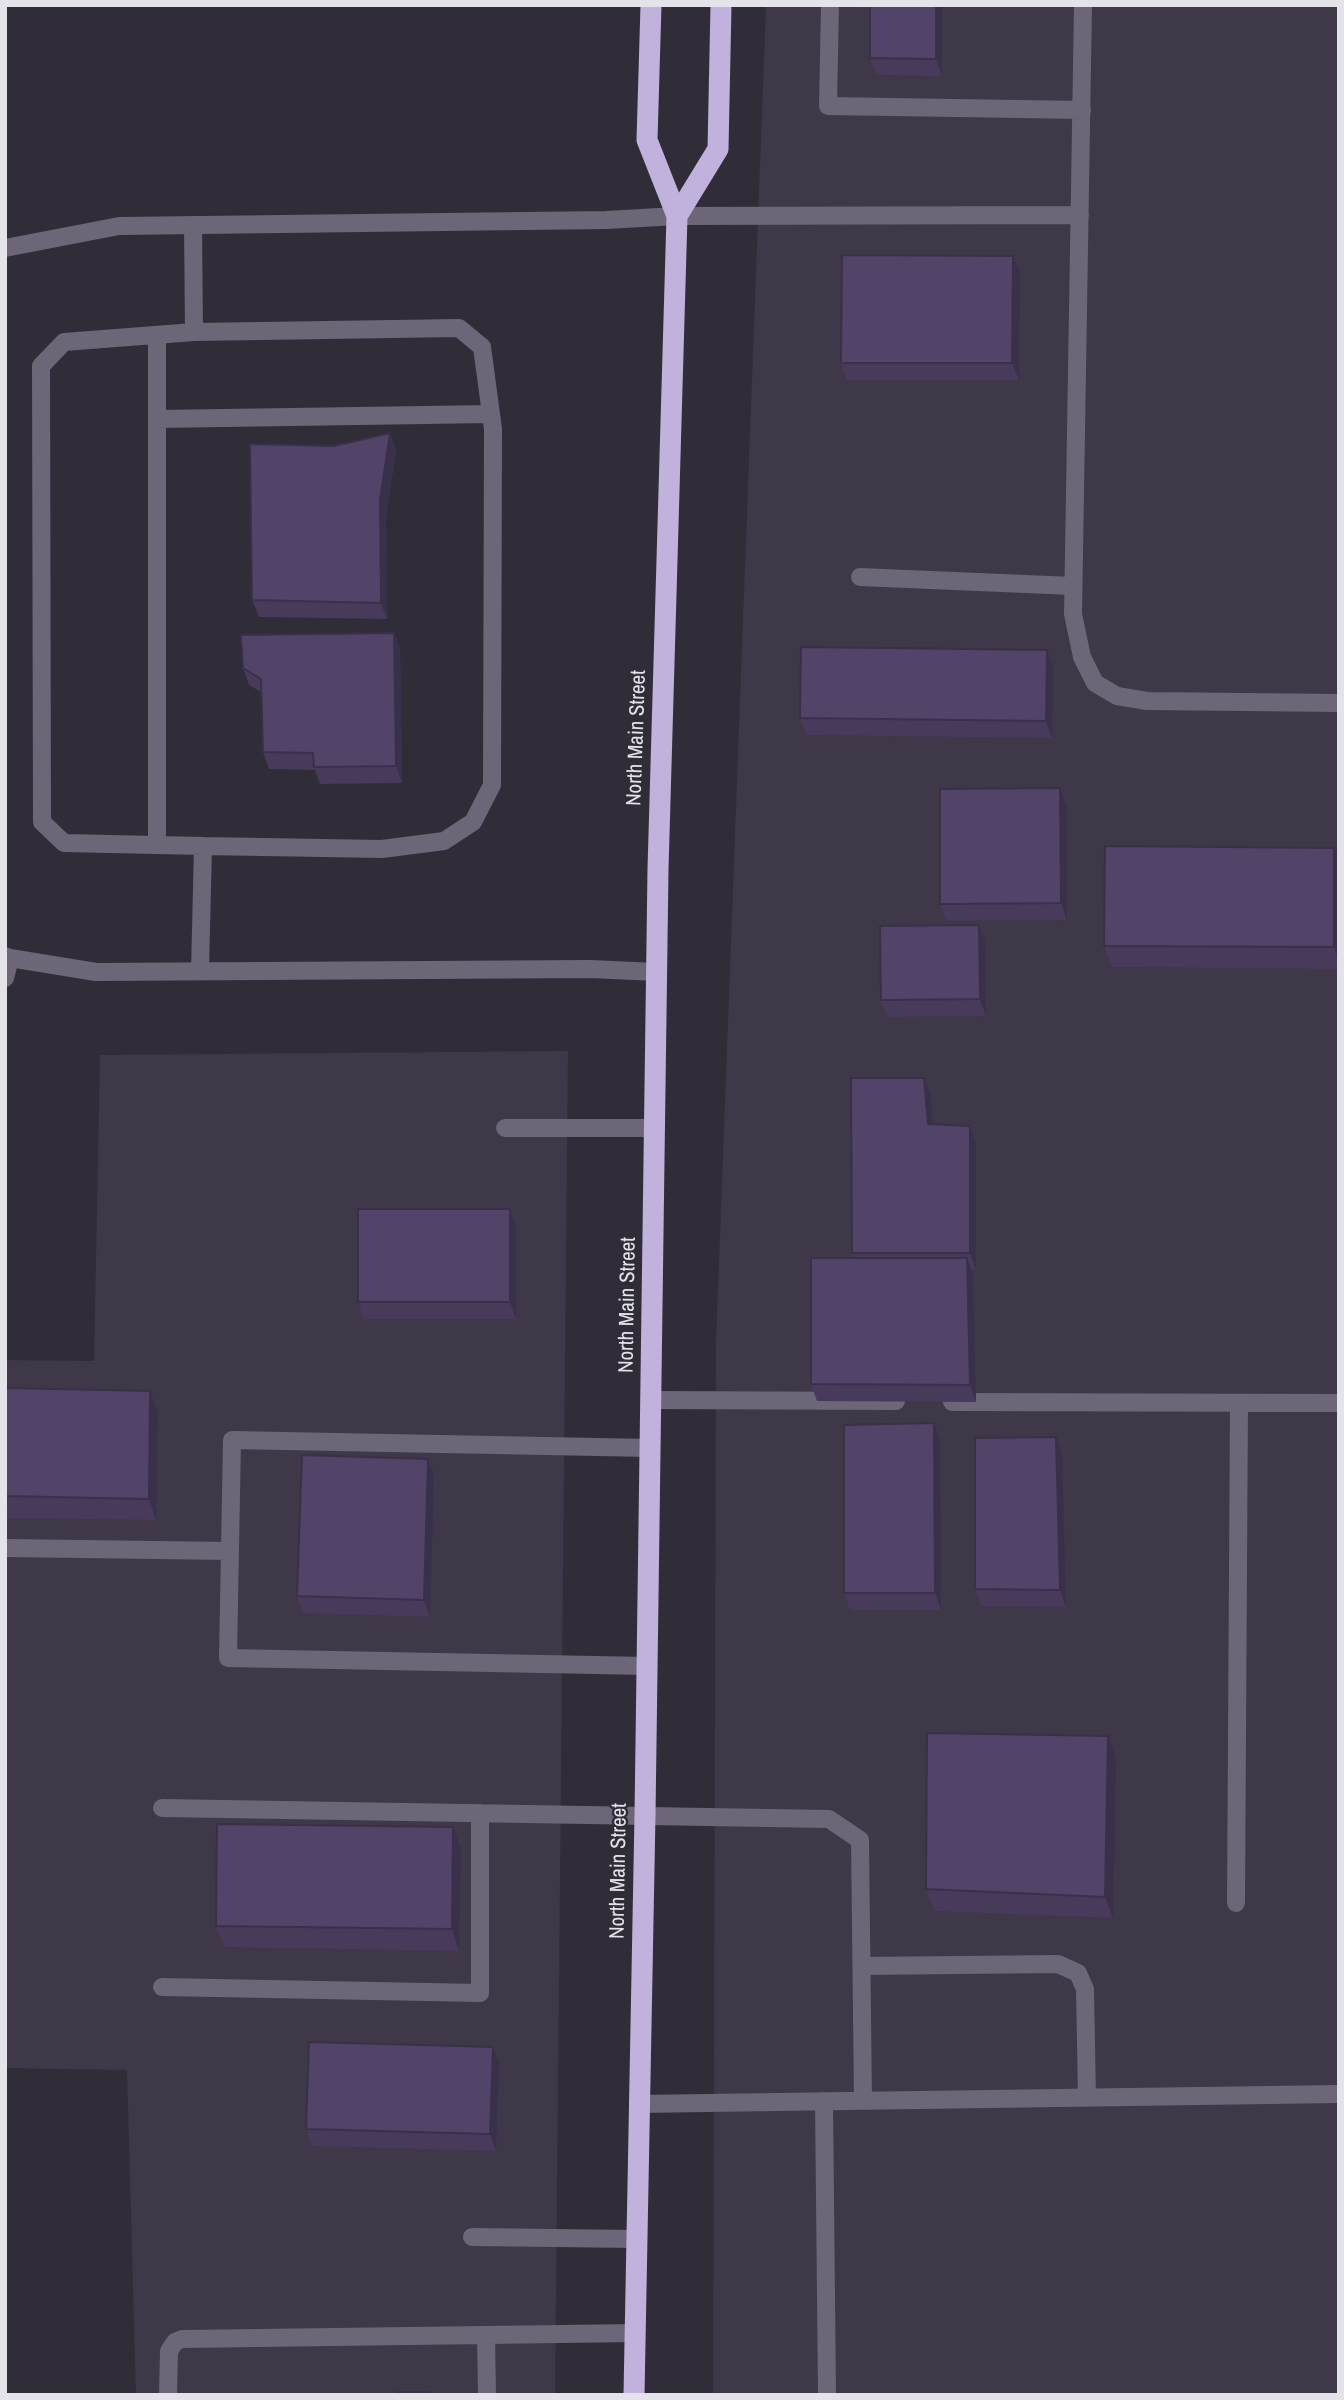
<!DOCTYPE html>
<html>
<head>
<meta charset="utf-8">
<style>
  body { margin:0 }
  #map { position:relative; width:1344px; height:2400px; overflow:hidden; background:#302d38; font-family:"Archivo Narrow",sans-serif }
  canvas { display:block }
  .frame { position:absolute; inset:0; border:7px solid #e5e3ea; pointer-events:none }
</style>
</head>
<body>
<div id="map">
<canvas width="1344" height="2400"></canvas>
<div class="frame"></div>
</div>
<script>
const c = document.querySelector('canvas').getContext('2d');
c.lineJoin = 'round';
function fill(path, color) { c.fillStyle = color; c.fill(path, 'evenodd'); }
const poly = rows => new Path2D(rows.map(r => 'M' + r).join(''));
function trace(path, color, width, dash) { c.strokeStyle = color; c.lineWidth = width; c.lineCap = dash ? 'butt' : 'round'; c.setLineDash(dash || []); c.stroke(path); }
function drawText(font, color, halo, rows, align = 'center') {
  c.font = font + ' "Archivo Narrow",sans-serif'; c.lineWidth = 5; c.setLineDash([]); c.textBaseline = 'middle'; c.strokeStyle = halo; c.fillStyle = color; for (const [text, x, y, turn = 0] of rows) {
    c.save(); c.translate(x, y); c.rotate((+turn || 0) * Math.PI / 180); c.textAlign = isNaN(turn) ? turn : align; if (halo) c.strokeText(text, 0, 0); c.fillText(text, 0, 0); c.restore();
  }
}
fill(poly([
  [766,5,1339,5,1339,2395,713,2395,716,1343],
  [568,1051,555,2395,136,2395,127,2070,5,2068,5,1360,94,1361,100,1055]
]), '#3e3848');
trace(poly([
  [830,5,828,106,1082,110],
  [1083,5,1073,614,1082,657,1095,683,1117,696,1147,701,1339,703],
  [193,225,194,332,64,342,41,366,42,822,64,843,203,846,200,971],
  [5,248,119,226,606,220,677,216,1080,215],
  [194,332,459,328,482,347,493,429,492,785,473,822,444,841,382,849,203,846],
  [157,335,157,845],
  [157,419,491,414],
  [860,577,1073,586],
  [5,956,10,958,5,978],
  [10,958,96,972,590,969,657,972],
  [505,1128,655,1128],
  [651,1400,896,1401],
  [952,1402,1339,1403],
  [5,1548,230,1551],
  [647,1666,228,1658,232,1440,650,1448],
  [162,1808,829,1819,860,1840,863,2101],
  [1236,1903,1239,1403],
  [862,1966,1058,1964,1078,1973,1085,1989,1087,2098],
  [162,1987,480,1993,480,1813],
  [824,2101,827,2395],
  [638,2104,1339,2094],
  [472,2237,636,2239],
  [486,2335,487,2395],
  [168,2395,169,2351,175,2342,182,2339,636,2333]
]), '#6c6678', 18);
trace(poly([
  [677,216,718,149,721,5],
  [634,2395,645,1815,658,869,677,216,647,140,651,5]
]), '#c0b2dc', 21);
fill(poly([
  [856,5,942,5,942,76,876,75,870,58,870,8,857,8],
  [1020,273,1019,380,847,380,841,363],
  [390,433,396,450,386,517,387,619,259,617,252,600,334,446],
  [394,633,400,649,402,783,320,784,315,770,269,769,263,752,261,692,249,685,243,668],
  [1047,650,1053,667,1052,738,807,735,800,718],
  [1066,805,1067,920,946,921,940,904],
  [1339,860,1339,969,1112,967,1104,946],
  [979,925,985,942,986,1016,887,1017,881,1000],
  [924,1078,931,1095,933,1124,976,1143,976,1270,971,1270,973,1275,976,1402,817,1401,811,1384,854,1258,852,1253],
  [510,1209,516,1226,516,1319,364,1319,358,1302],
  [5,1388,150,1391,158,1412,156,1520,5,1518],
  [1056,1437,1062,1454,1066,1607,981,1606,975,1589],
  [940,1440,941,1610,850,1610,844,1593],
  [434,1476,430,1617,303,1613,297,1596],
  [1108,1736,1116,1758,1113,1918,934,1911,926,1889],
  [461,1849,459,1951,224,1947,216,1926],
  [499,2063,496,2151,312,2146,306,2129]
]), '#473a5a');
fill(poly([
  [936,5,942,5,942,76,936,59],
  [1013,256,1020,273,1019,380,1012,363],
  [390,433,396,450,386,517,387,619,381,603,380,500],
  [394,633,400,649,402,783,396,766],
  [1047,650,1053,667,1052,738,1046,721],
  [1060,788,1066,805,1067,920,1061,903],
  [1334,848,1339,860,1339,960,1334,947],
  [979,925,985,942,986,1016,980,999],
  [924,1078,931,1095,934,1141,928,1124],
  [970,1126,976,1143,976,1270,970,1253],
  [510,1209,516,1226,516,1319,510,1302],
  [967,1258,973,1275,976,1402,970,1385],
  [150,1391,158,1412,156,1520,149,1499],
  [934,1423,940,1440,941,1610,935,1593],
  [1056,1437,1062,1454,1066,1607,1060,1590],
  [428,1459,434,1476,430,1617,424,1600],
  [1108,1736,1116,1758,1113,1918,1105,1897],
  [453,1827,461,1849,459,1951,452,1929],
  [493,2047,499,2063,496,2151,490,2134]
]), '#39304a');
const building = poly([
  [870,5,936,5,936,59,870,58,870,5],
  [842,255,1013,256,1012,363,841,363,842,255],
  [390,433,380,500,381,603,252,600,250,444,334,446,390,433],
  [394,633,396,766,314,767,313,753,263,752,261,679,243,668,241,635,394,633],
  [801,647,1047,650,1046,721,800,718,801,647],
  [1060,788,1061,903,940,904,940,789,1060,788],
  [1105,846,1334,848,1334,947,1104,946,1105,846],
  [979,925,980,999,881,1000,880,926,979,925],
  [851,1078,924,1078,928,1124,970,1126,970,1253,852,1253,851,1078],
  [358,1209,510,1209,510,1302,358,1302,358,1209],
  [811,1258,967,1258,970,1385,811,1384,811,1258],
  [5,1388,150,1391,149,1499,5,1496,5,1388],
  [934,1423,935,1593,844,1593,844,1425,934,1423],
  [1056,1437,1060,1590,975,1589,975,1438,1056,1437],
  [302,1455,428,1459,424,1600,297,1596,302,1455],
  [927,1733,1108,1736,1105,1897,926,1889,927,1733],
  [217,1824,453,1827,452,1929,216,1926,217,1824],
  [309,2042,493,2047,490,2134,306,2129,309,2042],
  [397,2392,429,2392,429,2395,397,2395,397,2392]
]);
fill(building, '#524469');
trace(building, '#39304a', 2);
drawText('21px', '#e5e3ea', '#302d38', [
  ["North Main Street",637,738,-88],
  ["North Main Street",628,1305,-89],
  ["North Main Street",619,1871,-89]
]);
</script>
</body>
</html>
